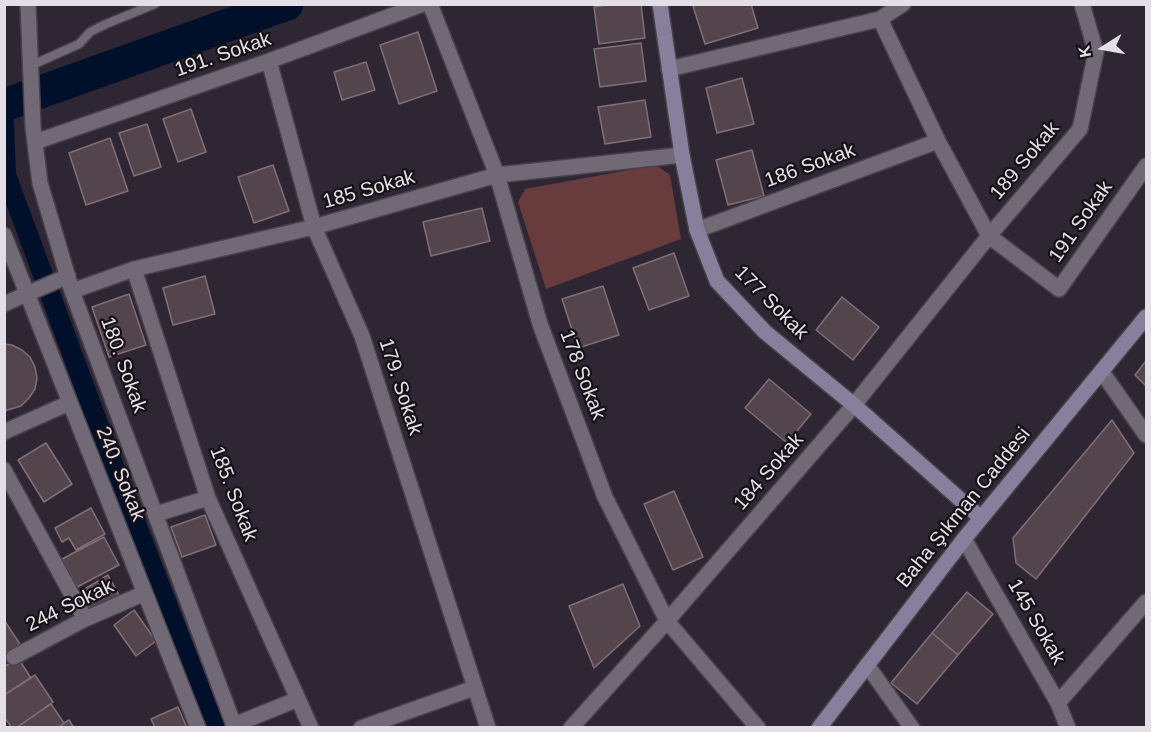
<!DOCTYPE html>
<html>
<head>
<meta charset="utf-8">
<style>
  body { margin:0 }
  #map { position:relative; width:1151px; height:732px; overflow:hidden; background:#2e2632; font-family:Helvetica,sans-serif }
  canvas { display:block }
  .frame { position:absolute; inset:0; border:6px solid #e4dfe7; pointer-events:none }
  .north { position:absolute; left:1073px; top:18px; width:60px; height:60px; -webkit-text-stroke:4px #151116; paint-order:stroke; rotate:259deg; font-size:16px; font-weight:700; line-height:24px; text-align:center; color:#e4dfe7 }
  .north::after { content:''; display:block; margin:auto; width:21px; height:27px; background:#e4dfe7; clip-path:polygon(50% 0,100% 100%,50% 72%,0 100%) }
</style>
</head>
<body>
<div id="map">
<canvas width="1151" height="732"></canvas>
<div class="frame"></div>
<div class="north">K</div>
</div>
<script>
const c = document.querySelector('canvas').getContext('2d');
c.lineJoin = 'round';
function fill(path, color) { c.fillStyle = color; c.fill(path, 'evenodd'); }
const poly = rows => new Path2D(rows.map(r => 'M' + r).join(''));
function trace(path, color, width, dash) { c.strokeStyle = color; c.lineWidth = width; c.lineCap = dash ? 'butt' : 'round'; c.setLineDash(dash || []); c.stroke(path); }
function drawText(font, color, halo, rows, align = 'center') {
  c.font = font + ' Helvetica,sans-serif'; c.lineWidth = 4.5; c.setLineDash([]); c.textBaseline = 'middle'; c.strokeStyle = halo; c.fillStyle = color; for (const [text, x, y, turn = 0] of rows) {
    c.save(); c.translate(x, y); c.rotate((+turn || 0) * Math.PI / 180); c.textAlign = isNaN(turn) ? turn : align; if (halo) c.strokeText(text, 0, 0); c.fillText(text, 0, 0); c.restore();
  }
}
fill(poly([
  [656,165,670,175,681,239,546,289,518,202,525,189]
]), '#683b3d');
trace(poly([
  [4,122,6,175,120,483,215,728]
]), '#00102b', 20);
trace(poly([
  [4,105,287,4]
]), '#00102b', 33);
const building = poly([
  [612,4,641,4,645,38,599,44,594,7,612,4],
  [698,4,751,4,758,28,705,44,693,6,698,4],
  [418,32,437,91,399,104,380,45,418,32],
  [641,43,646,81,600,87,594,49,641,43],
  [366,62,375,90,342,100,334,72,366,62],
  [742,78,754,124,717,133,706,88,742,78],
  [645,100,651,137,605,144,598,107,645,100],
  [191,109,206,152,178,162,163,119,191,109],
  [147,124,161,167,134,176,119,133,147,124],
  [110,138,128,191,86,205,69,153,110,138],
  [752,150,764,196,728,205,716,160,752,150],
  [273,165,289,211,254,223,238,177,273,165],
  [482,208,490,241,431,256,423,222,482,208],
  [674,253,689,296,649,310,633,268,674,253],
  [205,276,215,314,173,325,163,288,205,276],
  [603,286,619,335,578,348,562,299,603,286],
  [129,294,146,345,109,357,92,307,129,294],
  [842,297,879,327,853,360,816,330,842,297],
  [4,344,12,345,22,350,30,357,35,367,37,378,35,389,29,398,21,406,4,411,4,344],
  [1146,361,1146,386,1135,375,1146,361],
  [769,379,811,414,787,443,745,408,769,379],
  [1112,420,1134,453,1036,579,1016,563,1013,538,1112,420],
  [46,443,72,484,44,502,18,460,46,443],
  [674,491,703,557,673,570,644,504,674,491],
  [91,508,105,534,76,550,69,538,62,542,55,528,91,508],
  [205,515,216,545,182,557,171,527,205,515],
  [104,537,119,565,77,587,62,559,104,537],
  [108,575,119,595,91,611,80,592,108,575],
  [623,584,640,626,594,668,569,606,623,584],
  [967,592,993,614,958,655,932,633,967,592],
  [134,610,156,641,136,656,114,625,134,610],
  [4,620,20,644,4,654,4,620],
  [932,633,958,655,917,704,891,683,932,633],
  [18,658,31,678,4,695,4,667,18,658],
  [35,675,53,702,16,728,12,728,4,717,4,695,35,675],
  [51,704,64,723,58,728,16,728,51,704],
  [178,707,187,728,155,728,151,719,178,707],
  [69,720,74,728,58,728,64,723,69,720]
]);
fill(building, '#54454c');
trace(building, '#806f77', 1.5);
const lane = poly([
  [30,66,79,44,90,32,106,24,155,4]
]);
const street = poly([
  [28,4,33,127,40,183,72,291,235,728],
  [430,4,497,175,540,324,605,497,667,621,758,728],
  [880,19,938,141,989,236,1059,289,1146,166],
  [269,61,314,227,362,336,488,728],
  [669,69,880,19,903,4],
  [35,142,269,61,423,4],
  [697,230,938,141],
  [4,235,198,728],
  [134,269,208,498,311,728],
  [72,291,134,269,314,227,497,175,682,155],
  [4,304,68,276],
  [1102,372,1146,435],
  [4,432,69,403],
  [4,470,85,619],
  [156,514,208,498],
  [964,539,1058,703,1068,728],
  [14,657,85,619,145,593],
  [867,665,912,728],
  [1058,703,1146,602],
  [234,725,298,699],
  [361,728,474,688],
  [571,728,667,621,854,405,989,236,1080,129,1096,52,1082,4]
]);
const secondary = poly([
  [660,4,682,155,697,230,717,281,765,332,854,405,981,518],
  [819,728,964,539,1146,317]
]);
trace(lane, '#48414b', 11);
trace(street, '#48414b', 18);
trace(secondary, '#48414b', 18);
trace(lane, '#726977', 8);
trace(street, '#726977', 15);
trace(secondary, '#86809c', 15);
drawText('20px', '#e4dfe7', '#151116', [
  ["191. Sokak",223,55,-19],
  ["189 Sokak",1025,161,-50],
  ["186 Sokak",810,166,-20],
  ["185 Sokak",369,190,-16],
  ["191 Sokak",1081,222,-55],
  ["177 Sokak",771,303,45],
  ["180. Sokak",123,365,70],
  ["178 Sokak",582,375,69],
  ["179. Sokak",400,387,72],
  ["184 Sokak",769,472,-49],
  ["240. Sokak",120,474,68],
  ["185. Sokak",233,494,69],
  ["Baha Şıkman Caddesi",964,508,-51],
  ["244 Sokak",70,606,-26],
  ["145 Sokak",1036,622,60]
]);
</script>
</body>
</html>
